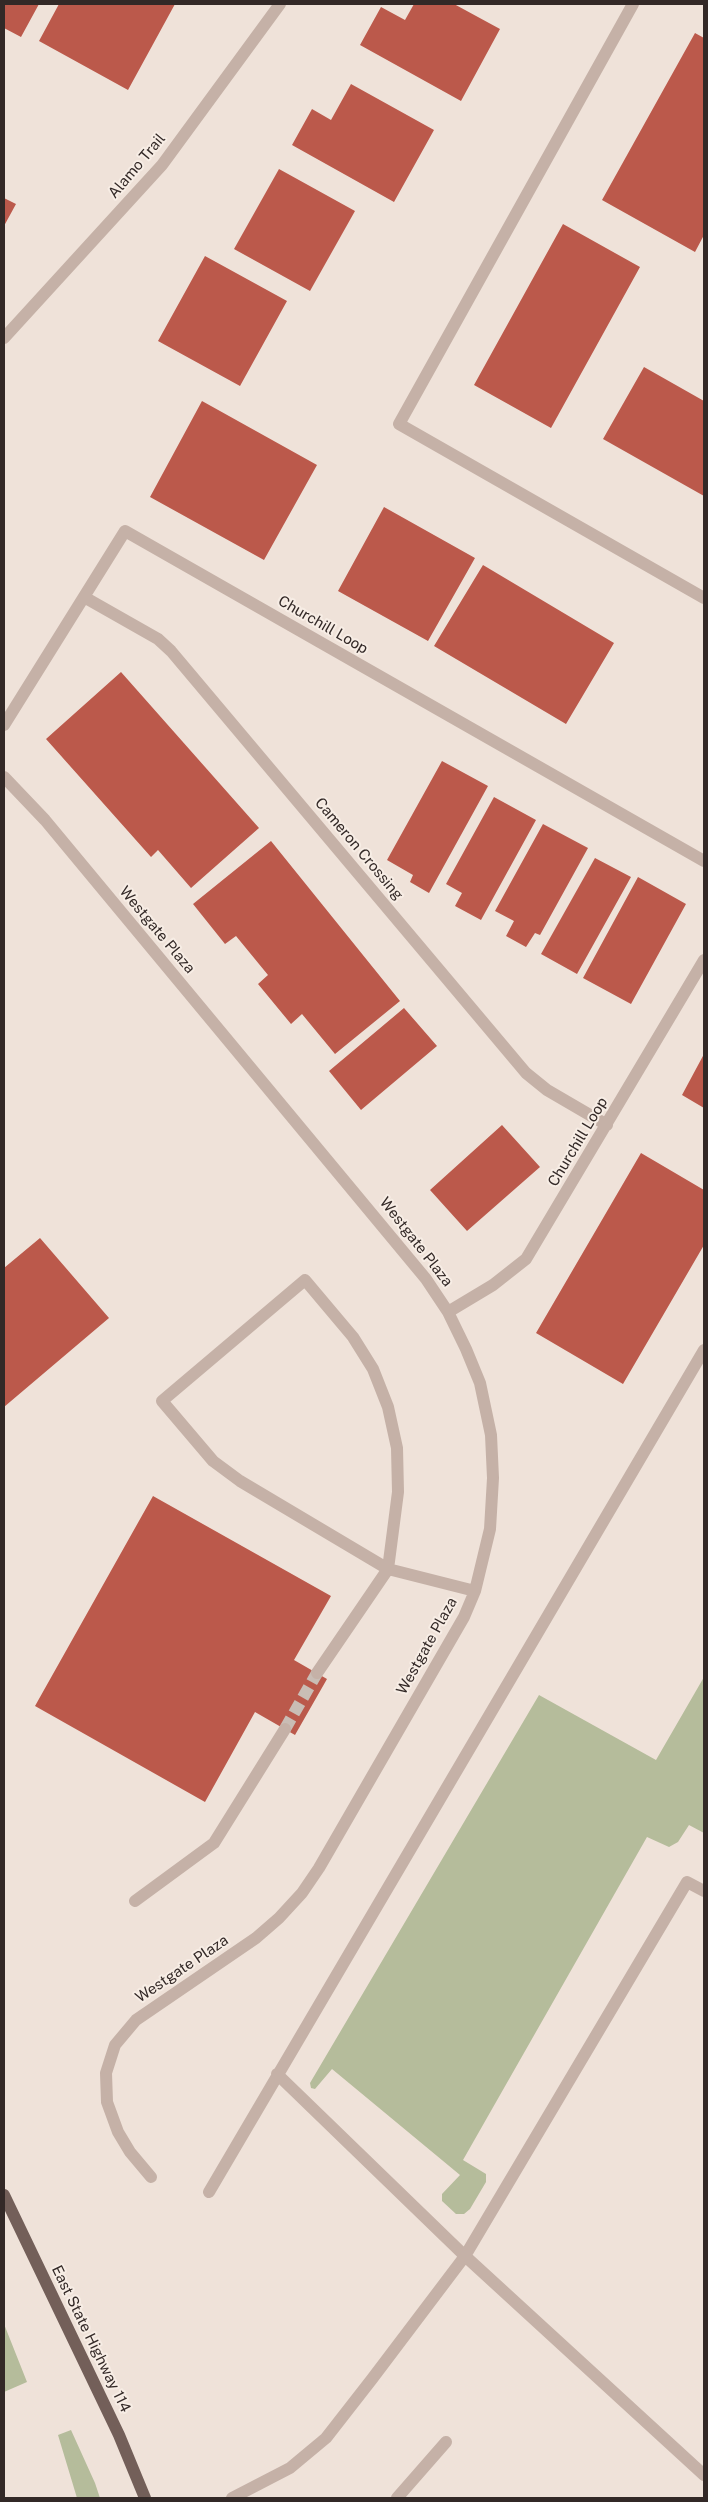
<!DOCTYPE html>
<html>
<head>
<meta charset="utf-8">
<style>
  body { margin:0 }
  #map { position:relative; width:708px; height:2502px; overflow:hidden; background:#efe2d9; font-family:"Public Sans",sans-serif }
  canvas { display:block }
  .frame { position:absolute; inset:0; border:5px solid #332927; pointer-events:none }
</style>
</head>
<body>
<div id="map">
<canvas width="708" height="2502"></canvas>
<div class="frame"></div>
</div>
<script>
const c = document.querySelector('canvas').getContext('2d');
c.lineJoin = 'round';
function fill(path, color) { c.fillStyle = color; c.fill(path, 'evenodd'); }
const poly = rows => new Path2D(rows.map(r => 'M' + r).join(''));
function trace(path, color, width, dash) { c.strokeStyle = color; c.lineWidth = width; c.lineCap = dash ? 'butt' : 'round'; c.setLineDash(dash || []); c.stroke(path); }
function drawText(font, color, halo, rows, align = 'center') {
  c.font = font + ' "Public Sans",sans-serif'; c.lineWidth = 4; c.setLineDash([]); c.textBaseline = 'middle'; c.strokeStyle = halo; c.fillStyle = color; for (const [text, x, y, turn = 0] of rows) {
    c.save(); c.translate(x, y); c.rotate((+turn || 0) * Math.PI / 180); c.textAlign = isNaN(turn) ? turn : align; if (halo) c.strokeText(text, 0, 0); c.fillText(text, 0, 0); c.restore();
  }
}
fill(poly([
  [704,1677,704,1833,689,1825,678,1842,669,1847,647,1837,463,2160,486,2174,486,2182,470,2209,464,2214,456,2214,442,2201,442,2194,460,2175,332,2069,315,2089,311,2088,310,2083,539,1695,656,1760],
  [4,2324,27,2382,4,2392],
  [71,2430,95,2483,100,2498,77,2498,58,2435]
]), '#b5bc9b');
fill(poly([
  [4,4,39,4,21,37,4,28],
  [59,4,175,4,128,90,39,41],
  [414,4,454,4,500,29,461,101,360,45,381,7,405,20],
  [695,33,704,38,704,235,695,252,602,200],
  [351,84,434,130,394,202,292,145,312,109,331,120],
  [279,169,355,211,310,291,234,249],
  [4,198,16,204,4,226],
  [563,224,640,267,551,428,474,385],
  [205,256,287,301,240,386,158,341],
  [644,367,704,401,704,496,603,439],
  [202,401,317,465,264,560,150,497],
  [384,507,475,558,428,641,338,591],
  [483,565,614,643,566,724,434,646],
  [121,672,259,828,191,888,158,850,151,857,46,739],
  [442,761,488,786,429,893,410,882,413,875,387,860],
  [494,797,536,820,481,920,455,906,462,893,446,884],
  [543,824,588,848,540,935,535,933,526,947,506,936,514,921,495,911],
  [271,841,400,1001,335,1054,302,1014,291,1024,258,984,268,975,236,936,225,944,193,904],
  [595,858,631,877,577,974,541,954],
  [638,877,686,904,631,1004,583,978],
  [404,1008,437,1046,361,1110,329,1071],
  [704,1054,704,1108,682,1095],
  [502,1125,540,1167,467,1231,430,1190],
  [641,1153,704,1190,704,1245,623,1384,536,1333],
  [40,1238,109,1318,4,1407,4,1268],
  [153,1496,331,1596,294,1660,327,1679,295,1735,255,1712,205,1802,35,1706]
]), '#bb594b');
trace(poly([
  [285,1729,317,1673]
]), '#c9bdb5', 12, [12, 6]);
trace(poly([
  [633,4,399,424,704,598],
  [4,338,162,165,280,4],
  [84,597,158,639,171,651,526,1073,547,1090,607,1125],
  [4,725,125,531,704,861],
  [4,777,45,820,426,1279,448,1312,466,1349,480,1383,491,1435,493,1478,490,1529,475,1591,464,1617,319,1868,302,1893,279,1918,256,1938,136,2020,115,2045,106,2073,107,2102,118,2132,130,2152,151,2177],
  [448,1312,493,1285,526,1259,704,960],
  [317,1673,388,1569,398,1492,397,1448,388,1407,373,1369,353,1337,305,1280,162,1401,213,1461,240,1481,388,1569,475,1591],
  [135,1901,214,1843,285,1729],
  [277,2074,465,2256,704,2475],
  [209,2192,704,1350],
  [232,2498,290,2468,326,2438,372,2379,465,2256,687,1882,704,1891],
  [397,2498,446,2442]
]), '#c5b1a7', 12);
trace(poly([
  [4,2195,119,2435,145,2498]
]), '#735f59', 12);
drawText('15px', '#332927', '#f7ede5', [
  ["Alamo Trail",137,166,-50],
  ["Churchill Loop",323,625,30],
  ["Cameron Crossing",359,849,50],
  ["Westgate Plaza",157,930,50],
  ["Churchill Loop",578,1142,-59],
  ["Westgate Plaza",416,1242,52],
  ["Westgate Plaza",427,1646,-61],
  ["Westgate Plaza",182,1969,-34],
  ["East State Highway 114",91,2339,64]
]);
</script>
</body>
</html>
